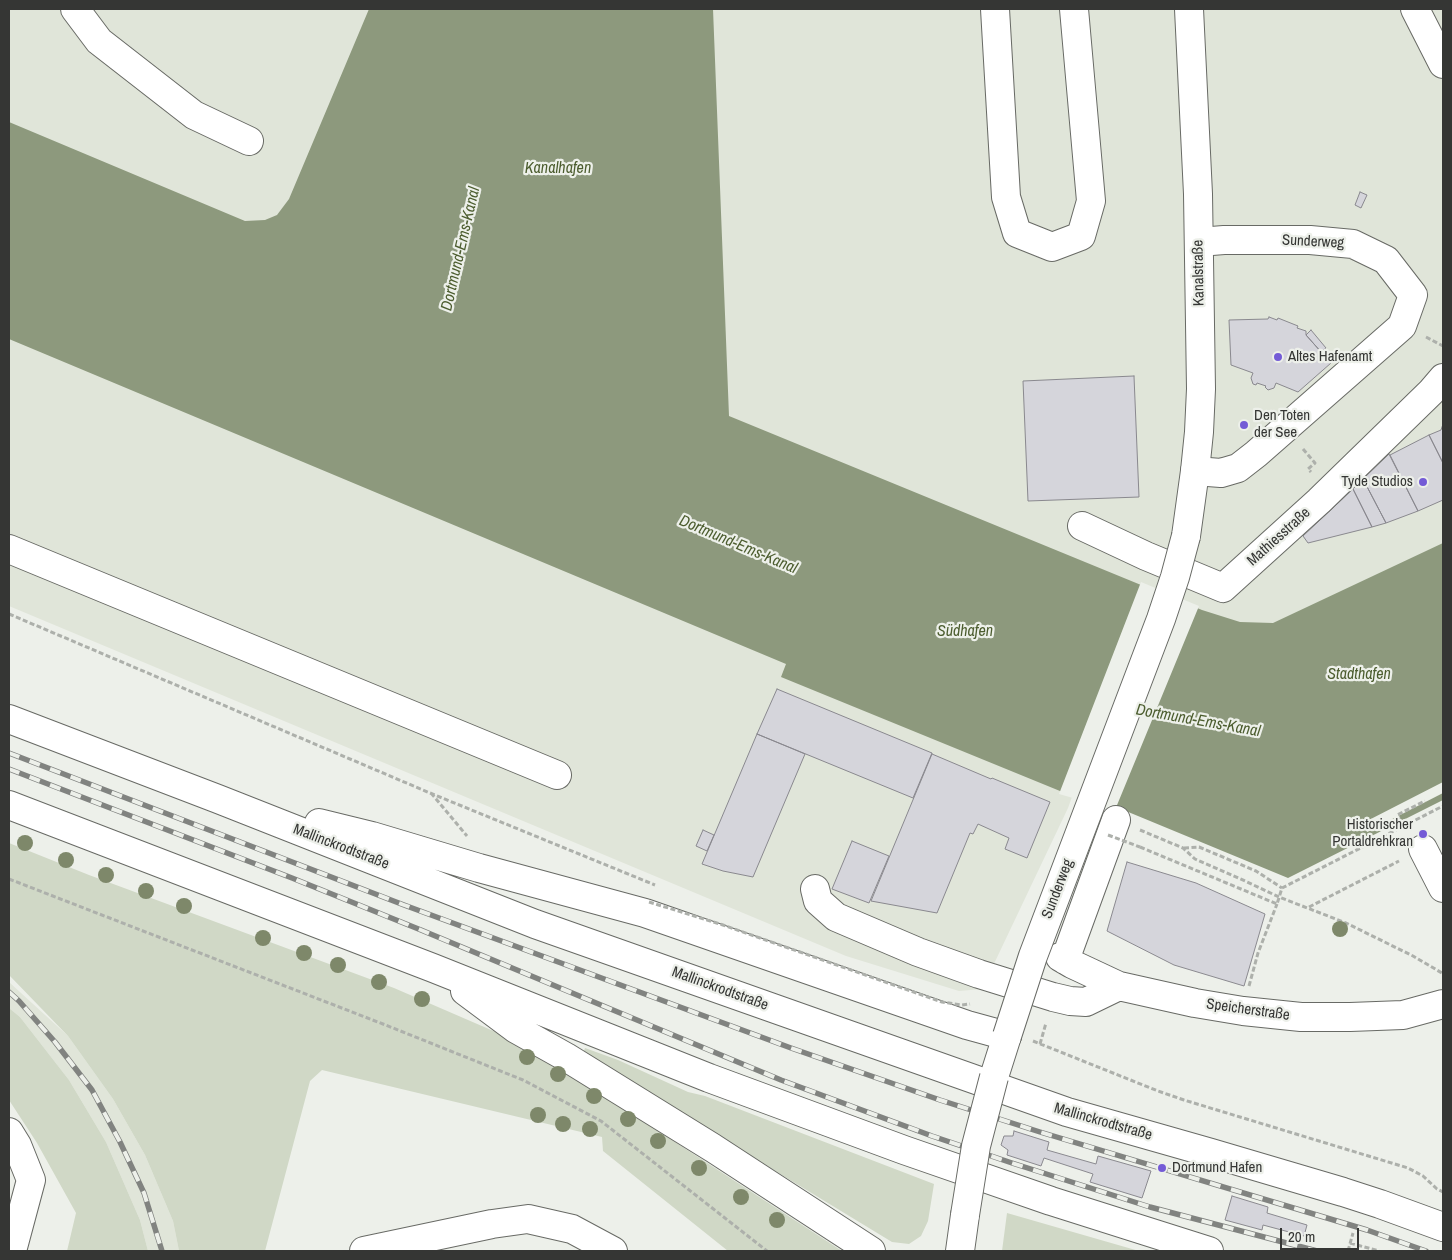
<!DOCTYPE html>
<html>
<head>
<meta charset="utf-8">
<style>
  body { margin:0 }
  #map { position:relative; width:1452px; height:1260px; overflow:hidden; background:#edf0ea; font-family:"Archivo Narrow",sans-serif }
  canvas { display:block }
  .frame { position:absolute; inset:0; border:10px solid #353634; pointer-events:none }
  .scale { position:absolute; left:1280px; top:1228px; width:79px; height:22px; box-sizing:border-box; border:2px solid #353634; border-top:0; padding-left:6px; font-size:15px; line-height:18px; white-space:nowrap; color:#353634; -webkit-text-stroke:4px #edf0ea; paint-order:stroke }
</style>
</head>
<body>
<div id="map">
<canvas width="1452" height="1260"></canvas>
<div class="frame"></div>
<div class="scale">20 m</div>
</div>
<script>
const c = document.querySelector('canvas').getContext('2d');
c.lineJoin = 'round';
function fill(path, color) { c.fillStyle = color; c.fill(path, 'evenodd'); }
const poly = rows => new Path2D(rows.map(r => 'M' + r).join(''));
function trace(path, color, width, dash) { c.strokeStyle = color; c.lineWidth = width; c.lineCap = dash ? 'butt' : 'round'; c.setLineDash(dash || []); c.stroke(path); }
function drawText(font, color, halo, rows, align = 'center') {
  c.font = font + ' "Archivo Narrow",sans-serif'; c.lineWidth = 4.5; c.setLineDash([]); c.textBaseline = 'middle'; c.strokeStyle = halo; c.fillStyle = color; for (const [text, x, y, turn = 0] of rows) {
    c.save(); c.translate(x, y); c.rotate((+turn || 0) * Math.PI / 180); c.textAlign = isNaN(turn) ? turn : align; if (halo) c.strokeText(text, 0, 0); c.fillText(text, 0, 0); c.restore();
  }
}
fill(poly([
  [9,9,1443,9,1443,707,1110,691,1068,808,982,989,959,991,846,956,9,606],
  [9,982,68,1036,113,1099,145,1155,173,1221,179,1251,148,1251,140,1220,106,1142,69,1080,20,1017,9,1008]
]), '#e0e5d9');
fill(poly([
  [9,843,89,875,394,988,505,1036,574,1076,842,1251,728,1251,603,1151,602,1137,322,1070,310,1081,265,1251,179,1251,173,1221,145,1155,113,1099,68,1036,9,975],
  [9,1008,20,1017,69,1080,106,1142,140,1220,148,1251,67,1251,76,1213,37,1143,9,1100],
  [585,1048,618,1060,688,1092,705,1096,934,1184,928,1221,921,1236,909,1244,892,1242,624,1079,584,1051],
  [1007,1213,1139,1251,1002,1251]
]), '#d0d8c6');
fill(poly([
  [369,9,713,9,729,416,1202,610,1240,622,1273,623,1443,543,1443,800,1288,878,1121,809,1060,791,781,677,786,664,9,339,9,122,245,221,265,220,277,215,289,199]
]), '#8d997d');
fill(poly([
  [1141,582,1199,606,1115,810,1059,794],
  [1443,782,1443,793,1367,832,1363,823]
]), '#edf0ea');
const building = poly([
  [1360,192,1367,195,1361,208,1355,205,1360,192],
  [1269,317,1277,320,1278,318,1298,326,1297,328,1306,331,1306,335,1331,363,1298,392,1276,383,1274,388,1268,390,1265,387,1266,386,1257,383,1256,385,1253,384,1251,378,1253,373,1231,365,1229,320,1268,319,1269,317],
  [1311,330,1326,348,1321,352,1306,335,1311,330],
  [1134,376,1139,497,1028,501,1023,381,1134,376],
  [1443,424,1443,463,1429,435,1441,430,1443,424],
  [1429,435,1443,463,1443,500,1418,511,1390,455,1429,435],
  [1389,454,1418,511,1386,523,1363,479,1389,454],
  [1363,479,1386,523,1372,527,1353,489,1363,479],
  [1353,489,1372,527,1308,543,1303,536,1353,489],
  [777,689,932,753,913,798,757,734,777,689],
  [757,734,805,754,753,877,723,871,702,864,757,734],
  [932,754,991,779,992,778,1050,802,1027,858,1005,849,1009,838,978,824,973,834,970,833,937,913,871,901,932,754],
  [703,830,714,835,707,851,696,846,703,830],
  [852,841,889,856,869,903,832,889,852,841],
  [1127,862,1196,883,1265,914,1244,986,1174,965,1107,931,1127,862],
  [1014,1131,1049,1142,1047,1150,1096,1164,1098,1156,1151,1171,1142,1198,1090,1182,1093,1174,1044,1158,1041,1166,1007,1155,1008,1150,1001,1145,1004,1136,1013,1136,1014,1131],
  [1232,1196,1268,1207,1267,1213,1307,1225,1304,1236,1263,1225,1262,1230,1225,1220,1232,1196]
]);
fill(building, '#d5d5db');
trace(building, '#8a898f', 1);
const minor = poly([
  [75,9,99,41,194,115,249,141],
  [995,9,1006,197,1017,233,1052,247,1081,236,1091,201,1074,9],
  [1415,9,1443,64],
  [1195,471,1221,473,1238,468,1256,454,1402,326,1413,295,1386,260,1353,244,1310,240,1224,240,1199,242],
  [1082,526,1146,556,1223,588,1319,501,1431,392,1443,378],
  [9,549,557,775],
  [1423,849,1443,888],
  [815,889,818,901,836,917,918,952,979,974,1053,997,1070,1001,1086,1002,1119,986],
  [1060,957,1072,964,1119,986,1195,1003,1243,1011,1301,1017,1350,1017,1403,1015,1443,1004],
  [1065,960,1116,820],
  [9,1132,17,1145,31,1180,12,1251],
  [364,1251,492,1224,528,1219,572,1229,613,1251]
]);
const major = poly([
  [1186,536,1195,471,1199,432,1201,389,1198,194,1189,9],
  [994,1077,1007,1036],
  [960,1251,965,1215]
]);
const highway = poly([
  [9,719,218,799,535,924,1067,1112,1211,1153,1343,1192,1380,1204,1443,1227],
  [9,805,433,968,709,1078,904,1150,1051,1201,1209,1251],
  [319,823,372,836,479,868,645,913,967,1025,1007,1036],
  [465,991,516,1029,566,1057,713,1148,871,1251]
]);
trace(minor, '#686a65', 30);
trace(major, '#686a65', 30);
trace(highway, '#686a65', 30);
trace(poly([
  [1426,337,1443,346],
  [1303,449,1315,463,1308,469,1311,472],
  [9,614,430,793,655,885],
  [431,793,467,836],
  [1404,827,1397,815,1425,801],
  [1140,830,1183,848,1195,859,1245,881,1279,897,1346,923,1413,956,1442,973],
  [1140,847,1277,904,1282,888,1443,806],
  [1184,848,1199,847,1256,871,1282,888],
  [9,879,383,1024,523,1080,601,1121,767,1251],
  [1309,907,1399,861],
  [1249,986,1258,953,1277,904],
  [1033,1041,1158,1091,1184,1100,1408,1168,1423,1176,1437,1189,1443,1192],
  [1040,1044,1046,1023],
  [1350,1243,1379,1251],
  [1348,1251,1353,1233]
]), '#adb0ab', 3, [5, 2.5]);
trace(minor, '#fff', 28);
trace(major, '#fff', 28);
trace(highway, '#fff', 28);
const rail = poly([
  [9,753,404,905,791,1048,940,1100,1040,1132,1367,1230,1426,1251],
  [9,769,292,878,421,930,781,1080,932,1136,1012,1163,1150,1207,1317,1251],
  [9,992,19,1001,55,1042,92,1090,120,1142,144,1193,162,1251]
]);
trace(rail, '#818380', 5.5);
trace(rail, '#edf0ea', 4, [11]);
const majorBridge = poly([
  [1007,1036,1033,956,1161,619,1175,577,1186,536],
  [965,1215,976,1146,994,1077]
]);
trace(majorBridge, '#686a65', 30, []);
trace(poly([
  [1108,835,1140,847],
  [649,902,723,925,942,1002,962,1005,970,1004]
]), '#adb0ab', 3, [5, 2.5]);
trace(majorBridge, '#fff', 28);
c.fillStyle = '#7e886a';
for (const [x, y] of [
  [25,843],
  [66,860],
  [106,875],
  [146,891],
  [184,906],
  [1340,929],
  [263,938],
  [304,953],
  [338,965],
  [379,982],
  [422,999],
  [527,1057],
  [558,1074],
  [594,1096],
  [538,1115],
  [628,1119],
  [563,1124],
  [590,1129],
  [658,1141],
  [699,1168],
  [741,1197],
  [777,1220]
]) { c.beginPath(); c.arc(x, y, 8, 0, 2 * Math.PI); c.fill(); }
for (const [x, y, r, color] of [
  [1278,357,5,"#745bd6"],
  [1244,425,5,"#745bd6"],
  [1423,482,5,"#745bd6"],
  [1423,834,5,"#745bd6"],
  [1162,1168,5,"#745bd6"]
]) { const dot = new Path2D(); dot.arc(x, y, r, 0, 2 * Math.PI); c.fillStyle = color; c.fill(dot); trace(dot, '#edf0ea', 2); }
drawText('15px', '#353634', '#edf0ea', [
  ["Sunderweg",1313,242,3],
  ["Kanalstraße",1199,273,-91],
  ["Mathiesstraße",1279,537,-42],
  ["Mallinckrodtstraße",341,847,21],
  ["Sunderweg",1058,889,-69],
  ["Mallinckrodtstraße",720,989,20],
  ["Speicherstraße",1248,1010,8],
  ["Mallinckrodtstraße",1103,1122,16]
]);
drawText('15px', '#353634', '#edf0ea', [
  ["Altes Hafenamt",1288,357],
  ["Den Toten",1254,416],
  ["der See",1254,433],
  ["Tyde Studios",1413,482,"right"],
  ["Historischer",1413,825,"right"],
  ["Portaldrehkran",1413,842,"right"],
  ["Dortmund Hafen",1172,1168]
], 'left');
drawText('italic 16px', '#4c5d2f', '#edf0ea', [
  ["Kanalhafen",558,169],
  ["Dortmund-Ems-Kanal",461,249,-77],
  ["Dortmund-Ems-Kanal",738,545,23],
  ["Südhafen",965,632],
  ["Stadthafen",1359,675],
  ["Dortmund-Ems-Kanal",1198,721,10]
]);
</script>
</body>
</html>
